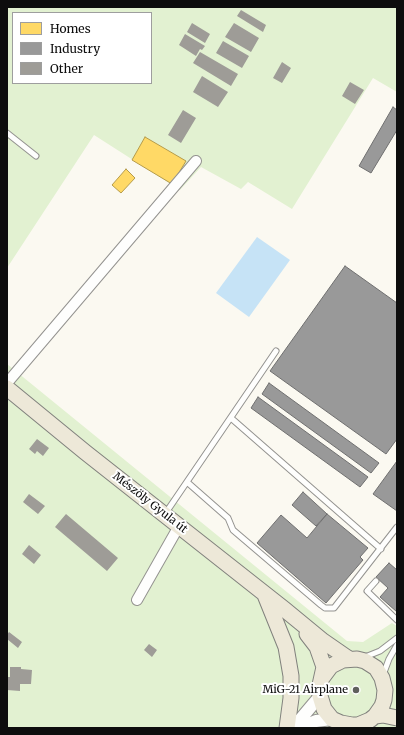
<!DOCTYPE html>
<html>
<head>
<meta charset="utf-8">
<style>
  body { margin:0 }
  #map { position:relative; width:404px; height:735px; overflow:hidden; background:#fbf9f1; font-family:Merriweather,serif }
  canvas { display:block }
  .frame { position:absolute; inset:0; border:8px solid #0d0d0d; pointer-events:none }
  .legend { position:absolute; left:12px; top:12px; width:140px; height:72px; box-sizing:border-box; background:#fff; border:1px solid #9e9e9e; margin:0; padding:5px 7px; list-style:none; font-size:12px; color:#0d0d0d }
  .legend li { display:flex; align-items:center; gap:8px; height:20px }
  .legend b { width:20px; border:1px solid #9e9e9e }
</style>
</head>
<body>
<div id="map">
<canvas width="404" height="735"></canvas>
<div class="frame"></div>
<ul class="legend">
<li><b style="height:11px;background:#ffd966"></b>Homes</li>
<li><b style="height:11px;background:#999"></b>Industry</li>
<li><b style="height:11px;background:#9e9c97"></b>Other</li>
</ul>
</div>
<script>
const c = document.querySelector('canvas').getContext('2d');
c.lineJoin = 'round';
function fill(path, color) { c.fillStyle = color; c.fill(path, 'evenodd'); }
const poly = rows => new Path2D(rows.map(r => 'M' + r).join(''));
function trace(path, color, width, dash) { c.strokeStyle = color; c.lineWidth = width; c.lineCap = dash ? 'butt' : 'round'; c.setLineDash(dash || []); c.stroke(path); }
function drawText(font, color, halo, rows, align = 'center') {
  c.font = font + ' Merriweather,serif'; c.lineWidth = 4; c.setLineDash([]); c.textBaseline = 'middle'; c.strokeStyle = halo; c.fillStyle = color; for (const [text, x, y, turn = 0] of rows) {
    c.save(); c.translate(x, y); c.rotate((+turn || 0) * Math.PI / 180); c.textAlign = isNaN(turn) ? turn : align; if (halo) c.strokeText(text, 0, 0); c.fillText(text, 0, 0); c.restore();
  }
}
fill(poly([
  [7,7,397,7,397,92,373,78,292,209,248,182,241,189,201,167,180,190,94,135,7,268],
  [13,13,151,13,151,83,13,83],
  [7,364,347,641,363,642,392,623,397,626,396,728,7,728,7,428,8,408,7,407]
]), '#e2f1d1');
fill(poly([
  [257,237,290,260,249,317,216,293]
]), '#c6e3f6');
const homes = poly([
  [145,137,186,161,172,184,132,160,145,137],
  [126,169,135,178,121,193,112,185,126,169]
]);
fill(homes, '#ffd966');
trace(homes, '#b69c4b', 1);
const industry = poly([
  [393,107,397,110,397,130,371,173,359,166,393,107],
  [345,266,397,303,397,439,386,454,270,371,345,266],
  [269,383,379,463,371,473,262,394,269,383],
  [258,397,368,477,360,487,251,408,258,397],
  [397,461,397,511,373,494,397,461],
  [303,492,327,514,316,526,292,505,303,492],
  [327,514,368,548,360,557,363,560,326,603,257,543,281,515,307,538,327,514],
  [389,563,397,570,397,612,380,597,388,588,376,577,389,563]
]);
fill(industry, '#999');
trace(industry, '#6f6f6f', 1);
fill(poly([
  [241,10,266,25,263,32,237,16],
  [192,23,210,34,205,43,187,32],
  [234,23,259,38,251,52,225,37],
  [185,34,205,46,202,50,200,49,196,56,179,45],
  [223,41,249,56,242,68,216,53],
  [200,52,238,74,231,86,193,63],
  [282,62,291,68,282,83,273,78],
  [202,76,228,92,218,107,193,92],
  [350,82,364,90,355,104,342,96],
  [183,110,196,118,181,143,168,135],
  [37,439,49,448,43,456,37,451,35,454,29,449],
  [29,494,45,506,38,514,23,502],
  [66,514,118,558,107,571,55,527],
  [29,545,41,555,34,564,22,554],
  [9,632,22,642,18,648,7,639,7,635],
  [149,644,157,650,152,657,144,650],
  [10,667,21,667,21,669,32,670,31,684,20,684,20,691,7,690,8,677,10,677]
]), '#9e9c97');
const service = poly([
  [7,133,36,156],
  [231,418,381,549],
  [187,482,228,518,233,530,321,605,325,608,334,608,397,527],
  [165,514,276,351],
  [376,581,367,591,397,620],
  [365,657,380,651,397,638],
  [383,675,389,659,397,645]
]);
const minor = poly([
  [7,383,196,161],
  [137,600,179,526]
]);
const tertiary = poly([
  [293,728,320,696],
  [300,728,316,721,332,719]
]);
const primary = poly([
  [7,388,85,452,284,609,323,641,349,659],
  [265,595,286,647,291,676,291,698,287,728],
  [307,634,317,647,324,667,320,685,320,696,324,709,332,719,341,723,352,725,358,725,370,720,375,716,382,706,384,700,385,690,382,678,376,668,365,661,357,659,343,660,331,666,322,678],
  [375,716,383,715,397,718]
]);
trace(service, '#949390', 7);
trace(minor, '#949390', 12);
trace(tertiary, '#949390', 14);
trace(primary, '#81817d', 17);
trace(service, '#fefefd', 5);
trace(minor, '#fefefd', 10);
trace(tertiary, '#fefefd', 12);
trace(primary, '#ede8d8', 15);
for (const [x, y, r, color] of [
  [356,690,4,"#60605d"]
]) { const dot = new Path2D(); dot.arc(x, y, r, 0, 2 * Math.PI); c.fillStyle = color; c.fill(dot); trace(dot, '#fff', 1.5); }
drawText('11px', '#0d0d0d', '#fff', [
  ["Mészöly Gyula út",150,503,38]
]);
drawText('11px', '#0d0d0d', '#fff', [
  ["MiG-21 Airplane",348,690]
], 'right');
</script>
</body>
</html>
